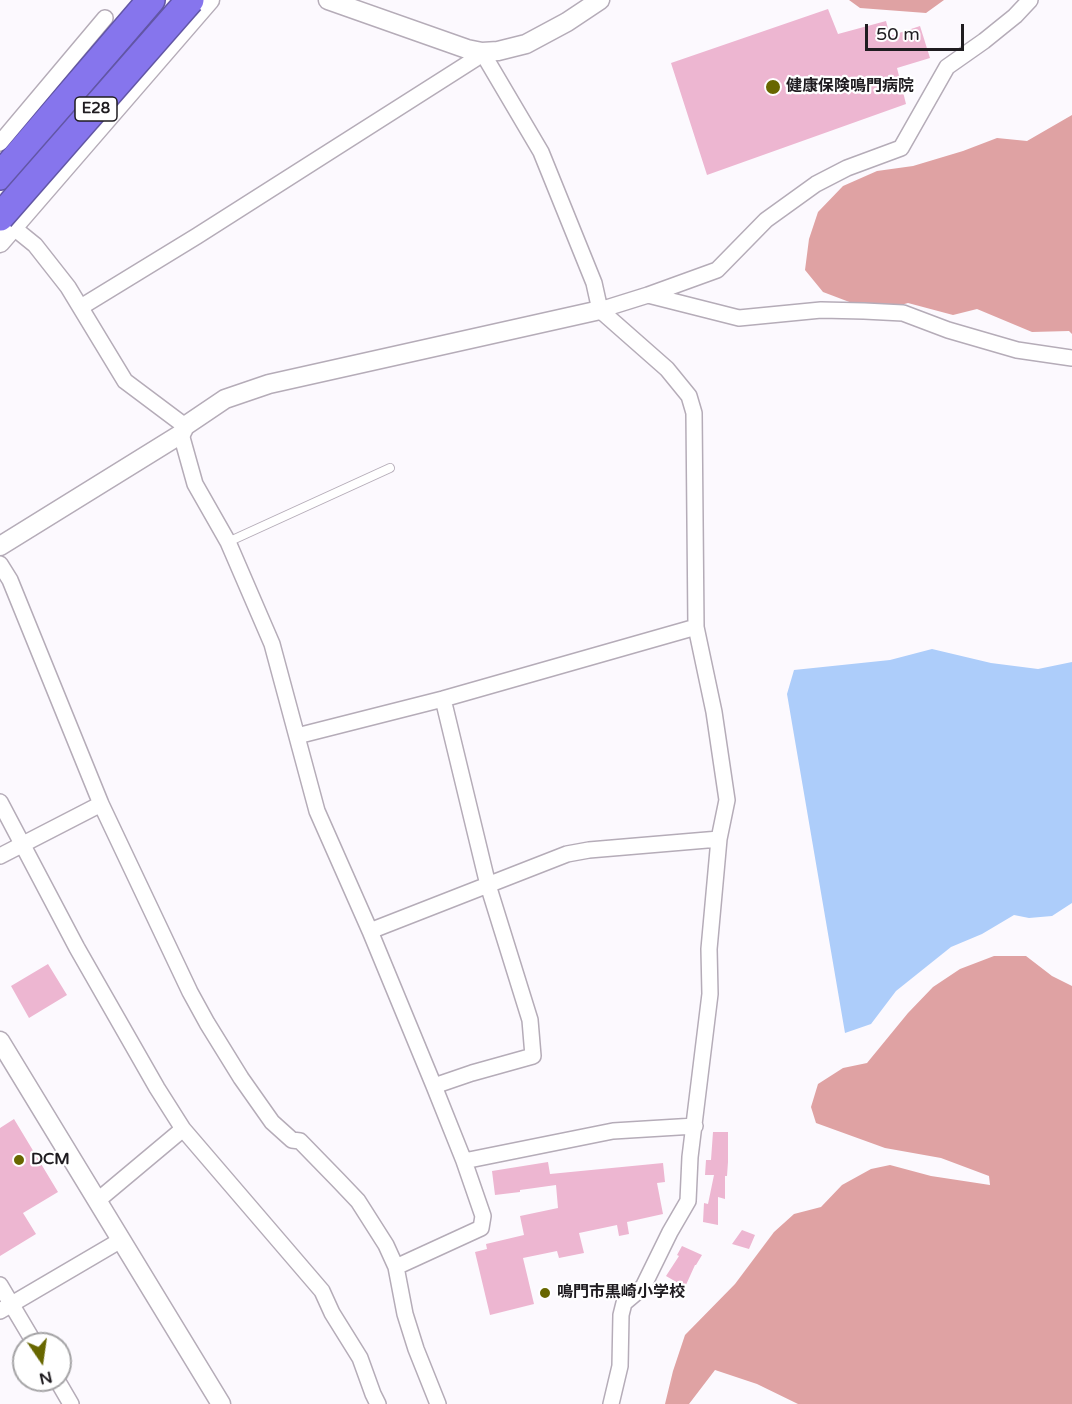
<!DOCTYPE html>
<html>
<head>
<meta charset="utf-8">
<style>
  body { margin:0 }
  #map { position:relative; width:1072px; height:1404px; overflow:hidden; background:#fcf9fe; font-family:"Varela Round",sans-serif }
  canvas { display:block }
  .north { position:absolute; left:12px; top:1332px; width:60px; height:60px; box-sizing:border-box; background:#fff; border:2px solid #a5a4a6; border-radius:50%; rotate:167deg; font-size:16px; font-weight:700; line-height:24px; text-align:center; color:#1f1c20 }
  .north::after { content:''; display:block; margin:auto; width:21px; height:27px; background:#686700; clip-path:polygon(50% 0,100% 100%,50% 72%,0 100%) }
  .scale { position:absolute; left:865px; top:24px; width:99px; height:27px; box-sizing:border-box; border:3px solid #1f1c20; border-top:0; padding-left:8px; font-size:18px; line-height:21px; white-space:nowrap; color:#1f1c20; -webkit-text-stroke:4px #fff; paint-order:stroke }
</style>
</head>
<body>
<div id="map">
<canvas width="1072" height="1404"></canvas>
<div class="north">N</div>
<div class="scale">50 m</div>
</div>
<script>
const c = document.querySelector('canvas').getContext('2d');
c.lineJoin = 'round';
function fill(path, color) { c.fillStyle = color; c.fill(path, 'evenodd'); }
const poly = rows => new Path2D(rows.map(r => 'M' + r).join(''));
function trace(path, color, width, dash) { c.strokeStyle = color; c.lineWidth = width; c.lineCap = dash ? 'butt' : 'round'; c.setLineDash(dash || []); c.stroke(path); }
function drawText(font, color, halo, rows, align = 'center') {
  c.font = font + ' "Varela Round","Noto Sans JP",sans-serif'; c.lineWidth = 4.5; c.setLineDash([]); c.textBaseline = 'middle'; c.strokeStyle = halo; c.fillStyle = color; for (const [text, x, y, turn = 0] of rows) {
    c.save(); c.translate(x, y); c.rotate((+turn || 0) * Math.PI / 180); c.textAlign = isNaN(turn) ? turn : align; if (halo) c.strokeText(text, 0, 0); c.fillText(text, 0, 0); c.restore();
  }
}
fill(poly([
  [849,0,944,0,926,13,860,8],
  [1072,115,1072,334,1069,331,1032,332,977,309,953,315,908,303,883,310,852,303,823,292,805,270,809,239,818,212,843,186,877,171,913,166,963,151,997,138,1027,141],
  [994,956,1026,956,1052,976,1072,986,1072,1404,798,1404,757,1384,715,1370,689,1404,665,1404,673,1371,685,1335,735,1284,774,1232,794,1214,821,1207,842,1185,871,1169,890,1165,931,1176,990,1185,989,1176,941,1158,885,1148,816,1123,811,1107,818,1084,843,1068,867,1063,908,1013,933,987,960,969]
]), '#dfa2a3');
fill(poly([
  [932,649,991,663,1038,669,1072,662,1072,903,1052,916,1029,918,1014,915,982,934,951,947,896,991,871,1024,845,1033,787,694,794,670,890,660]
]), '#adcdfa');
fill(poly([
  [828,9,838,34,886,21,890,36,920,26,930,58,897,68,906,104,707,175,671,63],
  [48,964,67,995,29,1018,11,986],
  [14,1119,58,1192,23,1213,36,1234,0,1256,0,1128],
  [713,1132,728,1132,728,1162,727,1176,725,1176,725,1199,718,1197,718,1225,703,1222,704,1203,708,1204,714,1175,705,1175,706,1160,711,1160],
  [548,1162,550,1174,663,1163,665,1182,657,1183,663,1214,627,1222,629,1234,619,1236,617,1225,579,1233,584,1253,559,1258,557,1251,523,1258,534,1304,490,1315,475,1252,487,1249,486,1244,524,1235,520,1216,558,1208,556,1185,520,1190,520,1192,495,1195,492,1171],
  [742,1230,755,1235,749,1249,732,1244],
  [682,1246,702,1255,696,1265,695,1265,685,1287,666,1276,679,1256,677,1255]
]), '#edb6d1');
const service = poly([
  [228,542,390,468]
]);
const minor = poly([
  [0,143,105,18],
  [14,228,35,245,68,287,125,381,185,426],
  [648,295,717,270,766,220,816,184,847,168,901,148,947,67,984,41,1015,16,1030,0],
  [81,307,197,236,475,59,482,52,541,152,594,283,600,310,667,369,689,396,694,413,696,627,714,712,727,800,719,839,709,949,710,994,690,1157,688,1201,670,1232,643,1287,624,1303,621,1315,620,1366,611,1404],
  [600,310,648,295,739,318,821,310,864,311,903,313,948,330,1017,350,1072,358],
  [181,434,195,484,228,542,272,644,317,811,370,931,434,1086,464,1161,483,1216,481,1228,396,1267],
  [0,564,10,580,101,804,190,992,207,1023,241,1078,272,1122,292,1140,300,1141,338,1180,358,1201,386,1245,396,1267,405,1314,416,1349,438,1404],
  [297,736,443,699,696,627],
  [0,802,77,948,157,1088,183,1129,322,1291,332,1313,360,1358,373,1394,378,1404],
  [0,856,101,804],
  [370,931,567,854,589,850,719,839],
  [434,1086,472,1073,533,1056,530,1020,488,885,443,699],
  [464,1161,613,1131,695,1126],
  [97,1201,183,1129],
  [0,1285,35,1344],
  [0,1311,121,1240],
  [57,1380,71,1404]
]);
const tertiary = poly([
  [328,0,467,49,482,52,498,51,526,44,567,22,600,0],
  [0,243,210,0],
  [0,546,181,434,185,426,225,399,269,384,600,310],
  [0,1041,221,1404]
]);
const motorway = poly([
  [0,176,151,0]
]);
trace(service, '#b5acb8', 10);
trace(minor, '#b5acb8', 18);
trace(tertiary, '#b5acb8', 21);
trace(motorway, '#6256a5', 30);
trace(service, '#fff', 8);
trace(minor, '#fff', 15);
trace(tertiary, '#fff', 18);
trace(motorway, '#8675ed', 27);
const motorwayBridge = poly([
  [0,217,190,0]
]);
trace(motorwayBridge, '#6256a5', 30, []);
trace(motorwayBridge, '#8675ed', 27);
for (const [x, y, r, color] of [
  [773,87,8,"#686700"],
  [19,1160,6,"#686700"],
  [545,1293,6,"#686700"]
]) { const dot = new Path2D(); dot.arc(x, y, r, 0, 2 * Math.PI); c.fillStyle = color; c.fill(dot); trace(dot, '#fff', 2); }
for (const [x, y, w] of [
  [96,109,42]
]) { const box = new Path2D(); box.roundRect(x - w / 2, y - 12, w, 24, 4.5); c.fillStyle = '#fff'; c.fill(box); trace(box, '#1f1c20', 1.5); }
drawText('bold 15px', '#1f1c20', null, [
  ["E28",96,109]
]);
drawText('bold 16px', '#1f1c20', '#fff', [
  ["健康保険鳴門病院",786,87],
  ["DCM",31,1160],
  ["鳴門市黒崎小学校",557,1293]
], 'left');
</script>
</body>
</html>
